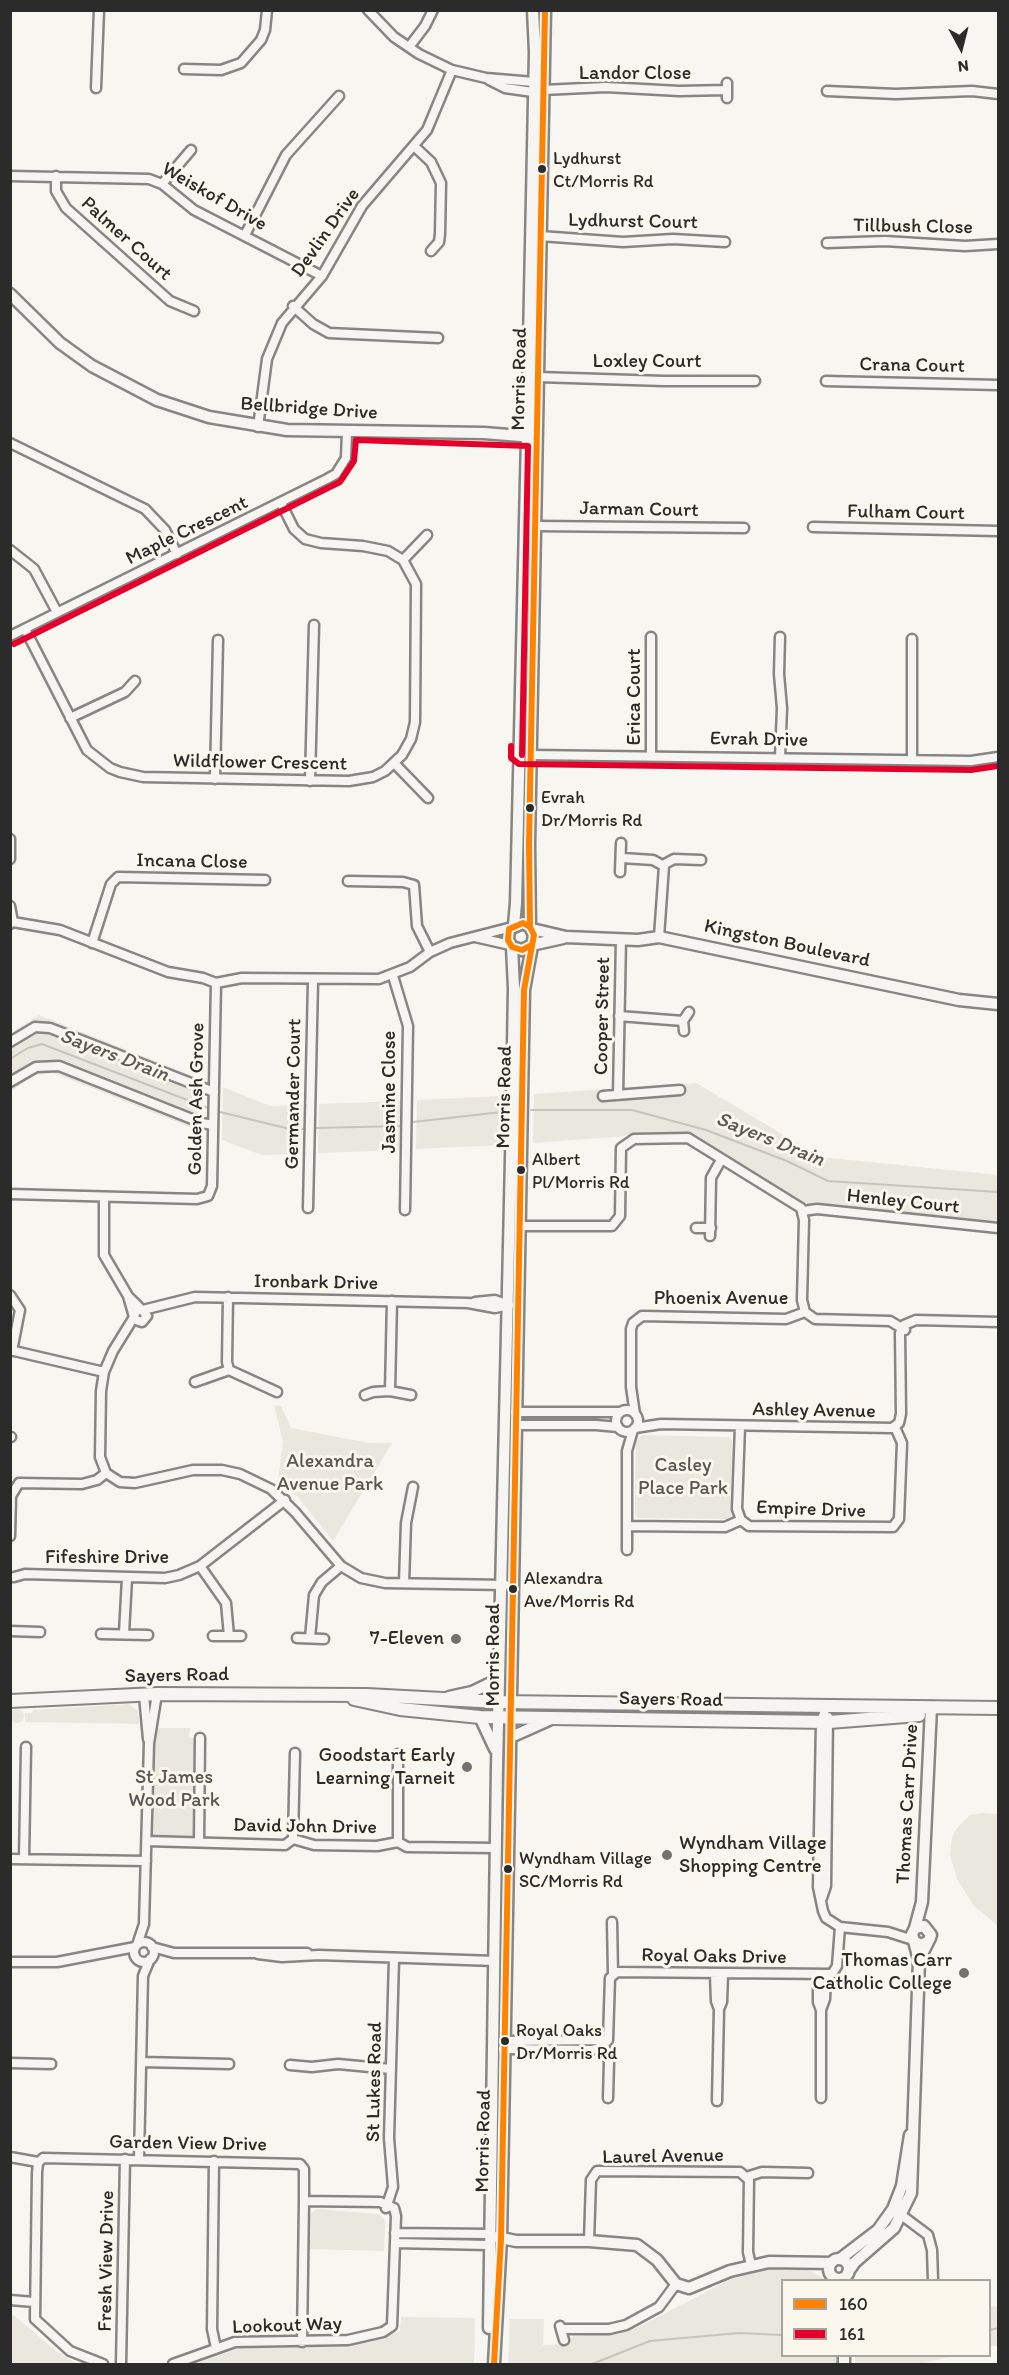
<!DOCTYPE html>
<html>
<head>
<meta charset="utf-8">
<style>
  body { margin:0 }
  #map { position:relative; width:1009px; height:2375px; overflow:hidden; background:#f8f6f0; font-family:Itim,sans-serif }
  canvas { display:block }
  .frame { position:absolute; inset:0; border:12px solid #2b2b2b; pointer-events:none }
  .legend { position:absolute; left:781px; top:2279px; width:210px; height:78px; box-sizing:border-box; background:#fbf7ec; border:2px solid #a8a59f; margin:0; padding:8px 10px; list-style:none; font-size:18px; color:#2b2b2b }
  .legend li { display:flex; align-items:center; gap:12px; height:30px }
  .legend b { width:30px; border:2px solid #a8a59f }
  .north { position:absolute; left:931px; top:18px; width:60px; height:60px; -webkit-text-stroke:4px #fbf7ec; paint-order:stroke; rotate:173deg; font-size:16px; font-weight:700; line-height:24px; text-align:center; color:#2b2b2b }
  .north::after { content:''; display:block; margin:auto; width:21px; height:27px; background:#2b2b2b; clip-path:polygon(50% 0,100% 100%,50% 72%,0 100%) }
</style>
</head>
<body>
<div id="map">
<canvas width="1009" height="2375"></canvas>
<div class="frame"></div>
<ul class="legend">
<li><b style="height:8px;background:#ff8200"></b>160</li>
<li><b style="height:8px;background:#e4002b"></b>161</li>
</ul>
<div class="north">N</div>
</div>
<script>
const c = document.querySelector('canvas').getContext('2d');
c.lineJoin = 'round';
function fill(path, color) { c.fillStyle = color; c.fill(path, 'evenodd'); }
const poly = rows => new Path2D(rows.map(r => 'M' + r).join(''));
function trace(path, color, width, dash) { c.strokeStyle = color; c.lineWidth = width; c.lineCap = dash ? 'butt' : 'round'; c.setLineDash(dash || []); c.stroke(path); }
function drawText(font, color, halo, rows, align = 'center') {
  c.font = font + ' Itim,sans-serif'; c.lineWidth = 6; c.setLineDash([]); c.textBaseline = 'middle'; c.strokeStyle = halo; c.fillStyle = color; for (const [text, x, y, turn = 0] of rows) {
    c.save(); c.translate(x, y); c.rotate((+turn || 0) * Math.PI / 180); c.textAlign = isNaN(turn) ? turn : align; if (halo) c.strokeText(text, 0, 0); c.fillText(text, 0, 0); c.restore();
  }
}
fill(poly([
  [39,1015,203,1080,202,1132,54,1073,35,1075,11,1091,11,1033],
  [696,1083,821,1157,998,1175,998,1224,805,1205,680,1132,533,1143,534,1094],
  [223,1087,270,1106,302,1105,301,1154,262,1155,222,1140],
  [502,1096,501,1145,416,1149,417,1100],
  [400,1101,399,1150,318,1153,319,1104],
  [274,1405,281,1406,291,1428,369,1443,392,1443,333,1541,299,1498,278,1480,283,1442],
  [642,1435,729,1437,732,1440,731,1516,727,1519,638,1518,635,1514,636,1441],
  [129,1704,138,1711,139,1724,25,1722,25,1713,32,1713,33,1710],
  '10 1716a7 7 0 1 1 14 0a7 7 0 1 1-14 0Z',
  [154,1728,190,1728,189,1737,197,1742,196,1833,191,1838,156,1838,151,1833],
  [981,1813,998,1814,998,1926,974,1906,957,1879,950,1855,952,1837,957,1828,970,1815],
  [316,2209,379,2214,385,2221,384,2251,310,2249,311,2214],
  [787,2268,811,2271,826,2280,782,2280,782,2356,837,2356,837,2364,508,2364,510,2319,544,2319,543,2345,568,2344,569,2339,574,2336,612,2335,641,2326,729,2280,760,2270],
  [998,2306,998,2346,990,2346,990,2307],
  [10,2312,56,2351,77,2364,11,2364],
  [401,2317,475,2318,474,2364,195,2364,242,2347,337,2347,370,2342,400,2331],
  [855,2356,953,2356,920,2364,855,2364]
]), '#e9e7de');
trace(poly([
  [10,1059,28,1048,42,1044,208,1108],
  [531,1110,632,1110,706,1130,787,1161,828,1181,998,1192],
  [220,1112,294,1130,304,1129],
  [413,1122,502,1112],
  [316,1128,403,1126],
  [990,2330,998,2328],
  [592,2364,650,2341,739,2333,782,2335]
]), '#c6c4bd', 2);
const minor = poly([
  [368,10,394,37,419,54,452,70,486,78,534,82],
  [409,47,425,26,433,10],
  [184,69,221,70,241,63,261,40,265,30,267,10],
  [489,80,505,88,533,92],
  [96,88,99,10],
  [543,90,606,87,679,91,727,90],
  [827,91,896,94,972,91,998,94],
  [727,98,727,83],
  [415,147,431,162,441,183,440,234,439,242,431,251],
  [10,176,149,179,162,184,194,210,322,276],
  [56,176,56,191,66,208,170,301,194,311],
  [162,184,191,150],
  [245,235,286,155,339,96],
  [540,236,623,242,673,239,725,242],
  [827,243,885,241,965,246,998,244],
  [293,306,313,324,329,333,438,338],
  [538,377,664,381,755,381],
  [826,381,998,385],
  [258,427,267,359,282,323,322,276,362,206,427,130,452,70],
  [10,443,145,509,165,530,177,554],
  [535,526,744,528],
  [813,527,998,531],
  [10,550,34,569,57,612],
  [403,560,427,535],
  [25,629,87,750,110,768,120,772,143,777,349,781,373,777,385,771,402,755,411,739,415,722,416,584,403,560,388,551,363,546,321,543,305,539,294,529,281,503],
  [10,636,327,479,336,474,346,458,347,431],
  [651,637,651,756],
  [780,637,779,674,782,708,780,758],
  [912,639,912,759],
  [70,718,125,692,135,681],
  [531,755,971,761,998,757],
  [395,764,428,798],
  [215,779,218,640],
  [310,781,314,625],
  [10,839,10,859],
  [622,858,653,860,664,866,659,937],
  [663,865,674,859,701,860],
  [620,872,621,843],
  [348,881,403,882,414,885,417,926,430,952],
  [10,906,13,922],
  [10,924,13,922,60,930,168,972,203,978,216,983,242,978,379,979,410,967,430,952,450,943,512,927],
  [475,937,510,945],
  [92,943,111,884,118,877,265,880],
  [393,976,408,1026,405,1210],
  [619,1016,683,1021],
  [684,1031,683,1021,689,1012],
  [10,1042,35,1027,50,1028,214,1092],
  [10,1082,36,1067,59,1066,202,1123,213,1125],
  [618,1095,621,939],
  [603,1096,680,1090],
  [10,1194,197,1199,208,1196,212,1186,216,983],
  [104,1197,104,1255,128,1296,141,1309],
  [308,1208,313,981],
  [803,1211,817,1209,998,1228],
  [519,1226,612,1226,620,1216,621,1148,634,1139,688,1138,801,1208,804,1220,802,1300,805,1312],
  [696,1228,711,1228],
  [710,1236,711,1178,721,1160],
  [10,1295,20,1310,12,1351],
  [128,1296,134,1317,136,1320,142,1322,147,1316,141,1309,137,1310,134,1316],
  [228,1297,227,1362,229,1370,277,1392],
  [475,1302,495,1300,509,1305],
  [143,1310,195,1297,468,1303,495,1308,509,1305],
  [10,1350,104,1372],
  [195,1382,229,1370],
  [390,1391,392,1301],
  [365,1395,373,1392,390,1391,411,1395],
  '616 1421a11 11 0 1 1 22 0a11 11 0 1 1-22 0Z',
  [515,1412,620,1412],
  [635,1414,631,1387,631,1329,633,1323,642,1316,786,1319,805,1312,815,1319,890,1321,905,1330],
  [515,1425,596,1425,618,1427],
  [740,1426,737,1509,741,1520],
  [635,1428,661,1424,892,1428,899,1423,901,1414,900,1333,904,1325,916,1320,998,1322],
  [10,1437,11,1437],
  [106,1473,100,1457,101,1391,104,1372,113,1351,134,1317],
  [627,1526,725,1527,741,1520,749,1526,893,1527,899,1519,902,1443,895,1427],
  [10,1536,11,1496,19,1483,82,1484,97,1480,106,1473,120,1482,135,1483,193,1470,222,1470,240,1474,271,1489,295,1512,341,1566,361,1578,385,1583,505,1585],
  [627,1550,627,1451,633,1430],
  [200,1566,226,1603,229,1636],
  [14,1577,25,1574,165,1578,179,1575,200,1566,285,1500],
  [404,1583,406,1523,413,1487],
  [10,1631,40,1632],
  [124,1633,127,1578],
  [101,1634,148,1635],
  [213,1636,241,1636],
  [297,1638,324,1639],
  [310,1638,314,1595,322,1582,341,1566],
  [144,1695,148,1739],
  [826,1707,821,1722,818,1887,823,1911,826,1918,840,1927,888,1932,913,1940],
  [293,1839,295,1753],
  [147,1841,285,1845,293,1839,314,1845,377,1846,398,1842,407,1847,496,1848],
  [199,1842,200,1738],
  [398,1842,398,1754],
  [10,1859,146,1861],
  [24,1859,26,1747],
  [822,1898,826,1886,828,1717],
  [612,1922,613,1973],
  '134 1952a10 10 0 1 1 20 0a10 10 0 1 1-20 0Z',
  [137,1945,144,1924,149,1743,157,1694],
  [152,1947,174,1953,307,1953],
  [258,1954,282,1957,319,1955,495,1961],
  [10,1962,57,1962,135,1947],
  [715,1974,716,2001,719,2009,717,2101],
  [818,1975,818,2002,821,2010,821,2098],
  [719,2009,722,2002,723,1974],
  [821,2010,825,1999,826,1975],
  [503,2041,608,2040],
  [603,2042,609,2062,608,2098],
  [503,2049,592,2050,602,2047,608,2040,610,1978,617,1972,832,1974,837,1966,840,1927],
  [142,2062,229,2064],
  [10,2063,51,2064],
  [290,2065,312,2067,338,2064,391,2069],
  [10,2157,38,2162],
  [139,2159,143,1976,150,1959],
  [214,2161,212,2329,216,2348],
  [746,2177,762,2172,808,2173],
  [386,2208,393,2187,389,2138,394,1959],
  [896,2211,928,2235,932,2250,933,2280],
  [395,2233,488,2234],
  [589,2241,591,2180,597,2171,740,2172,749,2180,748,2252,751,2265],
  [395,2243,488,2245],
  [10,2300,34,2302],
  [560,2326,564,2340],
  [562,2329,609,2329,626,2325,659,2307,676,2284],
  [103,2364,70,2351,35,2319,37,2173,38,2163,43,2158,300,2164,304,2169,304,2201,302,2342],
  [121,2364,125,2159],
  [173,2364,235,2342,348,2340,383,2332,392,2326,396,2216,394,2208,380,2202,304,2201]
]);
const tertiary = poly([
  [10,294,60,343,92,366,157,400,209,417,287,430,484,433,533,437],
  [514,925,516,903,527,437,535,52,533,10],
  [530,927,529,844,545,10],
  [532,929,566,937,638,940,659,937,959,1000,998,1004],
  [531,945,563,938],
  [449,1697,472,1692,499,1679],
  [480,1717,495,1749],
  [511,1737,549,1720],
  [915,1928,922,1902,931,1707],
  [919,1960,930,1938,931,1935,924,1926,915,1928,912,1934,914,1941,920,1945,928,1942],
  [497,2237,516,2241,589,2241,637,2245,657,2260,676,2284,689,2288,730,2271,769,2262,831,2263],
  [840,2259,878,2230,893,2209,902,2186,910,2135],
  '829 2269a10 10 0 1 1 20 0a10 10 0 1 1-20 0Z',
  [848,2272,855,2262,894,2228,911,2193,919,1960,914,1941],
  [489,2328,497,1766,511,1158,514,988,512,947],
  [494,2364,501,2239,524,990,534,935,530,927,523,923,509,929,508,940,512,947,522,950,530,946],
  [844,2364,844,2356]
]);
const secondary = poly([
  [354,1699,400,1709,480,1717,829,1722,919,1715],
  [10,1701,157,1694,367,1695,499,1702,998,1708]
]);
trace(minor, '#878684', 13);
trace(tertiary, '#878684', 15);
trace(secondary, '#878684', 16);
trace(minor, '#f6f5f1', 8);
trace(tertiary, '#f6f5f1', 10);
trace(secondary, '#f6f5f1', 12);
trace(poly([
  [530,927,529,844,545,10],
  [494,2364,501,2239,524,990,534,935,530,927,523,923,509,929,508,940,512,947,522,950,530,946]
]), '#ff8200', 6);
trace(poly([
  [14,644,340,482,354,461,356,440,528,446,522,755],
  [511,746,511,758,519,764,971,770,998,766]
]), '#e4002b', 6);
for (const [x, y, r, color] of [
  [542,169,5,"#2b2b2b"],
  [530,808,5,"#2b2b2b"],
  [521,1170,5,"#2b2b2b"],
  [513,1589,5,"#2b2b2b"],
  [456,1639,6,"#737270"],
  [467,1767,6,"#737270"],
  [667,1855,6,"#737270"],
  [508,1869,5,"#2b2b2b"],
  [964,1973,6,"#737270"],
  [505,2041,5,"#2b2b2b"]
]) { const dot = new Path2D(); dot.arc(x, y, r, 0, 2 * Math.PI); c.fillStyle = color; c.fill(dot); trace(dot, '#fbf7ec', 2); }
drawText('18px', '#2b2b2b', '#fbf7ec', [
  ["Lydhurst",553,159],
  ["Ct/Morris Rd",553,182],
  ["Evrah",541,798],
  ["Dr/Morris Rd",541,821],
  ["Albert",532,1160],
  ["Pl/Morris Rd",532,1183],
  ["Alexandra",524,1579],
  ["Ave/Morris Rd",524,1602],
  ["Wyndham Village",519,1859],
  ["SC/Morris Rd",519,1882],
  ["Royal Oaks",516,2031],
  ["Dr/Morris Rd",516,2054]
], 'left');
drawText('20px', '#2b2b2b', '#fbf7ec', [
  ["Landor Close",635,74],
  ["Weiskof Drive",214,197,30],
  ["Lydhurst Court",633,222,1],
  ["Tillbush Close",913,227,1],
  ["Devlin Drive",326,233,-55],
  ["Palmer Court",126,239,42],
  ["Loxley Court",647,362],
  ["Crana Court",912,366,1],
  ["Morris Road",520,379,-89],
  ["Bellbridge Drive",309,409,4],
  ["Jarman Court",639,510,1],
  ["Fulham Court",906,513,1],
  ["Maple Crescent",187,531,-26],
  ["Erica Court",635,697,-90],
  ["Evrah Drive",759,740,1],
  ["Wildflower Crescent",260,763,1],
  ["Incana Close",192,862,1],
  ["Kingston Boulevard",787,944,12],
  ["Cooper Street",603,1016,-89],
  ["Jasmine Close",390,1092,-90],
  ["Germander Court",294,1094,-89],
  ["Morris Road",505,1097,-89],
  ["Golden Ash Grove",197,1099,-89],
  ["Henley Court",903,1202,6],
  ["Ironbark Drive",316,1283,1],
  ["Phoenix Avenue",721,1299],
  ["Ashley Avenue",814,1411,1],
  ["Empire Drive",811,1510,2],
  ["Fifeshire Drive",107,1558],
  ["Morris Road",494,1655,-90],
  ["Sayers Road",177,1676,-1],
  ["Sayers Road",671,1700,1],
  ["Thomas Carr Drive",908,1804,-87],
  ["David John Drive",305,1827,1],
  ["Royal Oaks Drive",714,1957,1],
  ["St Lukes Road",375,2082,-89],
  ["Morris Road",484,2141,-89],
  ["Garden View Drive",188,2144,1],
  ["Laurel Avenue",663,2157,-1],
  ["Fresh View Drive",107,2261,-89],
  ["Lookout Way",287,2326,-2]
]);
drawText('20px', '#585754', '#fbf7ec', [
  ["Alexandra",330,1462],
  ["Avenue Park",330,1485],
  ["Casley",683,1466],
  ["Place Park",683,1489],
  ["St James",174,1778],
  ["Wood Park",174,1801]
]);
drawText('20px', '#2b2b2b', '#fbf7ec', [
  ["7-Eleven",444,1639],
  ["Goodstart Early",455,1756],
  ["Learning Tarneit",455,1779],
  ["Wyndham Village",679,1844,"left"],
  ["Shopping Centre",679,1867,"left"],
  ["Thomas Carr",952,1961],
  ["Catholic College",952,1984]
], 'right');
drawText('italic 21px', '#5a5956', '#fbf7ec', [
  ["Sayers Drain",114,1056,21],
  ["Sayers Drain",770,1140,22]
]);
</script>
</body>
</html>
